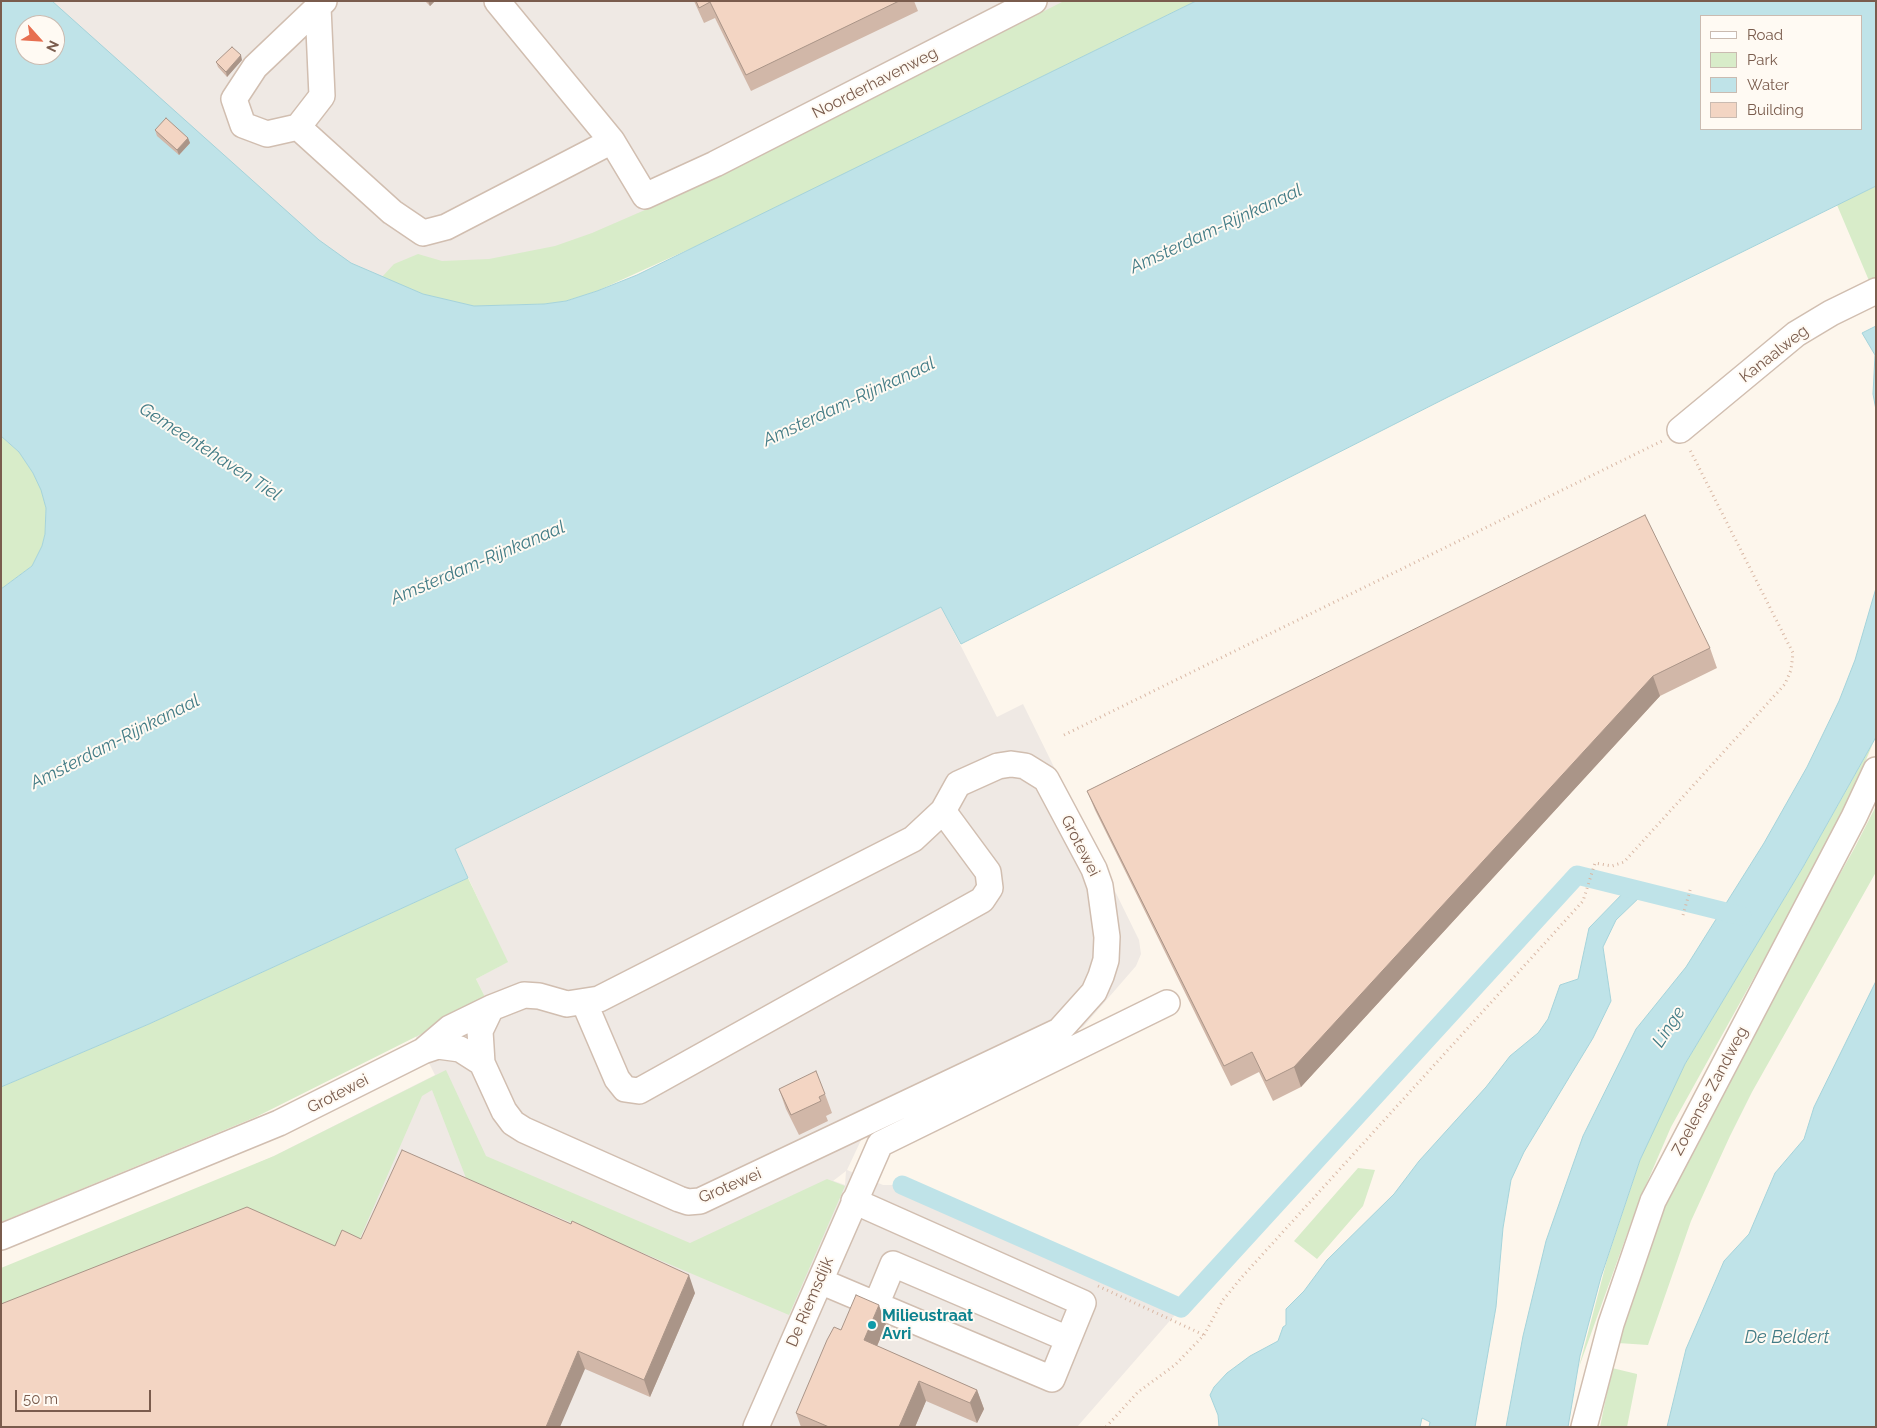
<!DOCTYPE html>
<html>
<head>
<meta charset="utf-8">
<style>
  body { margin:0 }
  #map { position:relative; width:1877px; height:1428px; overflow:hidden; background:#fdf6ec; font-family:Raleway,sans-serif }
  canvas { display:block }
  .frame { position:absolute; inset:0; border:2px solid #7a5c4d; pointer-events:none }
  .legend { position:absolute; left:1700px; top:15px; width:162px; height:115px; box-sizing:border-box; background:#fffaf3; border:1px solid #cabbb1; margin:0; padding:6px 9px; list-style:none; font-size:15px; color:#7a5c4d }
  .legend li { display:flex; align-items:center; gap:10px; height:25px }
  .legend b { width:25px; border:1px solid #cabbb1 }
  .north { position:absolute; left:15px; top:15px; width:50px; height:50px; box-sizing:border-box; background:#fffaf3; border:1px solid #cabbb1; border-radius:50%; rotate:116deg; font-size:14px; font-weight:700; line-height:20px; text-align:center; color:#7a5c4d }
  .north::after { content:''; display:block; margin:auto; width:18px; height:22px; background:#e76f51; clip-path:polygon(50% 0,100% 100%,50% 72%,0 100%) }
  .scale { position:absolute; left:15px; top:1390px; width:136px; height:22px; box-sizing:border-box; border:2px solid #7a5c4d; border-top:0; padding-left:6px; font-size:15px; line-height:18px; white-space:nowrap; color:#7a5c4d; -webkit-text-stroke:4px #fffaf3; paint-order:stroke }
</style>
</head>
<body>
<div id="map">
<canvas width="1877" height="1428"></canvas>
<div class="frame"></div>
<ul class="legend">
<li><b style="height:6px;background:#fff"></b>Road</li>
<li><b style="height:14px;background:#d8ecc9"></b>Park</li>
<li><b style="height:14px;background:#bfe3e8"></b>Water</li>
<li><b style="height:14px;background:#f3d5c3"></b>Building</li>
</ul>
<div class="north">N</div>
<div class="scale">50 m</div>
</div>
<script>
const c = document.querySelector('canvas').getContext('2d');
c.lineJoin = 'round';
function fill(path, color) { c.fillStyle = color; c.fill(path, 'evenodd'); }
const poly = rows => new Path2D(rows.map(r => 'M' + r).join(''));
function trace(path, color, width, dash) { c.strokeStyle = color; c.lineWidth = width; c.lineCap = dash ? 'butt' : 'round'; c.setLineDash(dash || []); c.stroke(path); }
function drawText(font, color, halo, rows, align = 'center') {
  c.font = font + ' Raleway,sans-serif'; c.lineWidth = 4; c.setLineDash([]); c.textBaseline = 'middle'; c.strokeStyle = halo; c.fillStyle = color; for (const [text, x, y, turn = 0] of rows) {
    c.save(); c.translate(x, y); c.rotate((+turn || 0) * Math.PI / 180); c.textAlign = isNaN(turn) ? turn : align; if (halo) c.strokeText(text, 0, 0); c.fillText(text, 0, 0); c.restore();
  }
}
fill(poly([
  [32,1,1121,1,420,345],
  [941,607,997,717,1023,704,1139,940,1141,954,1136,966,1083,1027,862,1138,847,1170,883,1185,902,1185,1181,1308,1077,1427,1,1427,219,1180,274,1156,435,1075,415,1035,487,1001,476,979,507,962,455,849],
  [846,1171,845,1185,834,1181,833,1181]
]), '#efe9e4');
fill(poly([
  [1064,1,1196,1,716,237,597,291,566,301,544,304,474,306,423,294,382,277,394,264,418,254,442,261,489,259,555,246,592,233,684,193],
  [1876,186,1876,280,1870,283,1837,205],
  [1,436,19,452,33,473,42,490,46,508,45,534,42,546,32,566,1,589],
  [1874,741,1837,828,1671,1127,1639,1201,1579,1367,1607,1260,1640,1160,1663,1108,1685,1064,1803,867],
  [1876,806,1876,872,1752,1092,1730,1136,1691,1221,1648,1345,1618,1343,1633,1292,1670,1192,1787,968,1854,849],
  [468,878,508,962,476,979,487,1001,256,1117,1,1222,1,1087,149,1024],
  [446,1070,486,1156,690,1243,827,1179,845,1186,789,1315,466,1178,432,1090,422,1096,358,1243,340,1255,1,1317,1,1268,274,1156],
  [1358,1168,1375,1170,1363,1206,1317,1259,1294,1241],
  [1612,1368,1637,1374,1637,1376,1627,1427,1600,1427]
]), '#d8ecc9');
const water = poly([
  [1,1,52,1,319,240,351,263,423,294,474,306,544,304,566,301,597,291,637,275,1196,1,1876,1,1876,186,1448,397,961,644,941,607,455,849,468,878,149,1024,1,1087,1,589,32,566,42,546,45,534,46,508,41,490,33,473,19,452,1,436,1,1],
  [1701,16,1861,16,1861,129,1701,129,1701,16],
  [25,25,55,25,55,55,25,55,25,25],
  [1876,326,1876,410,1873,394,1875,355,1862,333,1876,326],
  [1876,588,1876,737,1803,867,1685,1064,1640,1160,1601,1277,1580,1356,1568,1427,1506,1427,1523,1336,1546,1241,1583,1136,1636,1029,1686,967,1764,843,1807,767,1839,701,1855,660,1876,588],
  [1628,888,1644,893,1616,920,1603,947,1611,1001,1593,1038,1524,1152,1511,1180,1503,1228,1496,1307,1475,1427,1429,1427,1430,1422,1422,1418,1420,1427,1219,1427,1218,1415,1210,1395,1214,1387,1227,1373,1250,1356,1278,1341,1283,1327,1286,1325,1286,1309,1304,1291,1327,1260,1394,1194,1419,1161,1486,1087,1510,1056,1538,1033,1548,1019,1560,985,1578,979,1589,928,1628,888],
  [1876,981,1876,1427,1667,1427,1686,1349,1724,1261,1749,1234,1775,1173,1804,1139,1814,1107,1876,981]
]);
fill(water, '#bfe3e8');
trace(water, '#a5d3da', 1);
trace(poly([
  [902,1185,1181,1308,1577,875,1742,916]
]), '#bfe3e8', 19);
const minor = poly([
  [497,1,612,141],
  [318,7,322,96,298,127,267,134,243,125,234,99,255,67,318,7,324,1],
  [298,127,392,212,423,233,446,227,612,141,645,196,715,164,1034,1],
  [1680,430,1796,334,1831,313,1876,291],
  [584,1002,617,1079,625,1089,639,1091,982,900,990,888,988,872,943,811],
  [482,1063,480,1031,491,1008],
  [1,1237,279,1123,423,1051,438,1046,460,1049,482,1063,504,1111,513,1123,524,1130,679,1199,688,1202,700,1201,1059,1031,1094,992,1101,976,1106,960,1107,937,1100,886,1094,869,1046,779,1025,766,1011,764,998,766,958,784,943,811,913,839,599,999,567,1004,539,996,524,995,491,1008,450,1028,423,1051],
  [820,1281,1052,1379,1083,1303,854,1201],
  [876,1305,893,1264,1068,1339],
  [756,1427,880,1144,1167,1003],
  [1584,1427,1611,1324,1653,1201,1854,817,1876,770]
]);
trace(minor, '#d1beb0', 28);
trace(poly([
  [1064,735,1664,440],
  [1683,915,1691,887],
  [1098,1286,1204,1335],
  [1106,1427,1138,1392,1175,1365,1204,1335,1223,1300,1242,1277,1583,901,1595,863,1612,866,1624,862,1785,684,1791,670,1793,653,1689,448]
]), '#d9b8a5', 3, [1, 4]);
trace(minor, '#fff', 25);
fill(poly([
  [425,1,435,1,430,6],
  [694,1,914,1,918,11,751,91,715,18,704,23],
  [242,60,227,77,218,67,216,62],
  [155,130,188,138,190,143,179,155,157,136],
  [1710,648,1717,668,1660,696,1301,1087,1273,1101,1259,1072,1231,1086,1095,810,1087,791],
  [779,1089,825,1094,832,1113,826,1116,828,1121,799,1135,786,1109],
  [361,1239,695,1293,650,1397,585,1369,335,1246],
  [886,1325,877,1346,977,1390,984,1409,977,1423,926,1401,915,1427,801,1427,796,1413,841,1330]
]), '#d1b7a8');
fill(poly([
  [428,1,435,1,430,6],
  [241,55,242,60,227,77,226,72],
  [188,138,190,143,179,155,177,150],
  [1653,676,1660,696,1301,1087,1294,1067],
  [689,1275,695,1293,650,1397,644,1380],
  [879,1305,886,1325,871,1360,864,1340],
  [578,1351,585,1369,560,1427,546,1427],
  [919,1381,926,1401,915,1427,899,1427],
  [977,1390,984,1409,977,1423,970,1403]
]), '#aa9588');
const building = poly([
  [696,1,899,1,746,75,710,2,699,8,696,1],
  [232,47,241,55,226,72,216,62,232,47],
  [166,118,188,138,177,150,155,130,166,118],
  [1645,515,1710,648,1653,676,1294,1067,1266,1081,1252,1052,1224,1066,1087,791,1645,515],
  [816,1071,825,1094,819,1097,821,1101,791,1115,779,1089,816,1071],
  [402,1150,571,1224,572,1221,689,1275,644,1380,578,1351,546,1427,1,1427,1,1304,247,1207,335,1246,342,1230,361,1239,402,1150],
  [856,1295,879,1305,864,1340,977,1390,970,1403,919,1381,899,1427,829,1427,796,1413,827,1340,834,1327,841,1330,856,1295]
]);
fill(building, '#f3d5c3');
trace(building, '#aa9588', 1);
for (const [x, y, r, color] of [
  [872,1325,5,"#0f9aa8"]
]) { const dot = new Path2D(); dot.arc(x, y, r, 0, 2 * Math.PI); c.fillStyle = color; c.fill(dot); trace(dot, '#fffaf3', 2); }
drawText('16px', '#7a5c4d', '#fffaf3', [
  ["Noorderhavenweg",875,83,-27],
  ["Kanaalweg",1774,354,-38],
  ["Grotewei",1080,846,63],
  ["Zoelense Zandweg",1710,1091,-62],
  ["Grotewei",338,1094,-27],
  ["Grotewei",730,1186,-23],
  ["De Riemsdijk",810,1302,-67]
]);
drawText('bold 16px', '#0d838f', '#fffaf3', [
  ["Milieustraat",882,1316],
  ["Avri",882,1334]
], 'left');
drawText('italic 18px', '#437c86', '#fffaf3', [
  ["Amsterdam-Rijnkanaal",1216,229,-25],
  ["Amsterdam-Rijnkanaal",849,402,-25],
  ["Gemeentehaven Tiel",210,452,33],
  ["Amsterdam-Rijnkanaal",478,563,-23],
  ["Amsterdam-Rijnkanaal",115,742,-27],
  ["Linge",1669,1027,-57],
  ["De Beldert",1787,1338]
]);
</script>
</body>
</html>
